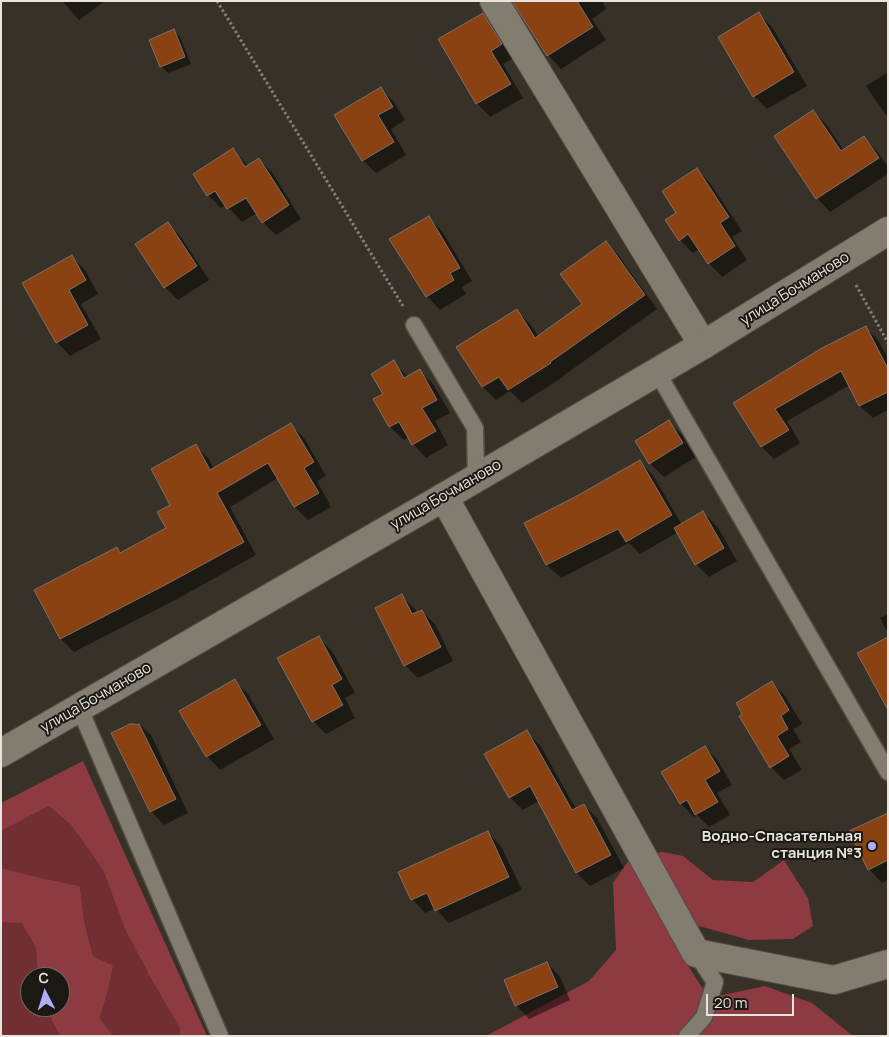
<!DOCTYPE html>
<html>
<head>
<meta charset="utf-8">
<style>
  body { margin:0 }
  #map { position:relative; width:889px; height:1037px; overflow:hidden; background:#373127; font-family:Manrope,sans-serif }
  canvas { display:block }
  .frame { position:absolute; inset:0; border:2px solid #e8e5de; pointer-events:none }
  .north { position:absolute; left:20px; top:967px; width:50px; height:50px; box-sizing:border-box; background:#1c1915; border:1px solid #6e6b65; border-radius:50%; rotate:355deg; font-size:14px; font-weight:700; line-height:20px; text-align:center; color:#e8e5de }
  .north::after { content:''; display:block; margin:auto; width:18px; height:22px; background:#aeaefb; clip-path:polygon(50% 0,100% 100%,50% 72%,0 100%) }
  .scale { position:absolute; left:706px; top:994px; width:88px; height:22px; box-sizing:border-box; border:2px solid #e8e5de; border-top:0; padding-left:6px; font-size:15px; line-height:18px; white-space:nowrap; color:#e8e5de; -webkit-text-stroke:4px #1c1915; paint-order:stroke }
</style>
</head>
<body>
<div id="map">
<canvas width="889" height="1037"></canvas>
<div class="frame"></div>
<div class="north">С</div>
<div class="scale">20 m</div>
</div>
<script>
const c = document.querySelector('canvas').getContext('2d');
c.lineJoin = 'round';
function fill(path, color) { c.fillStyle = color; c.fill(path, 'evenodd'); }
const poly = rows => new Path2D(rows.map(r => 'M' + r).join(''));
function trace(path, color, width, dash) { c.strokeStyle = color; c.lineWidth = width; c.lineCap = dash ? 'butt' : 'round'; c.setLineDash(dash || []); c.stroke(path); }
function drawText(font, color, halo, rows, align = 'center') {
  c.font = font + ' Manrope,sans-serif'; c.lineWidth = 4; c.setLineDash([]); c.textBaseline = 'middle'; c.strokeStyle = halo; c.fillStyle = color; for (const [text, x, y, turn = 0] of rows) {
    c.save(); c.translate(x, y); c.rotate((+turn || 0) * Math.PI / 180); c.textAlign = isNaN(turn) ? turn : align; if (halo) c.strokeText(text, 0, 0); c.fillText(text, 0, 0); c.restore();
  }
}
fill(poly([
  [49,806,71,825,103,870,125,929,150,977,182,1030,179,1036,113,1036,100,1018,107,994,93,956,84,921,80,886,41,878,1,868,1,831],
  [1,922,22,922,36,948,38,977,30,977,30,1007,45,1007,60,1036,1,1036]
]), '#712e33');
fill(poly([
  [83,761,207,1036,179,1036,181,1030,150,977,125,929,103,870,71,825,49,806,1,831,1,803],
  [663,852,683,856,713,880,753,882,784,860,808,898,813,926,793,939,749,940,699,926,683,958,709,998,765,986,812,1003,853,1036,486,1036,589,981,616,950,613,883,631,857],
  [1,868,41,878,80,886,84,921,93,956,113,966,107,994,100,1018,113,1036,60,1036,45,1007,60,1007,60,977,38,977,36,948,22,923,1,922]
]), '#8d3a41');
fill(poly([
  [62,1,105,1,79,20],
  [521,1,602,1,606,9,592,19,606,40,561,69,548,55,516,5],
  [483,14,496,28,514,58,503,64,523,98,490,117,477,103],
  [759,14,772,27,807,86,767,109,754,96],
  [174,31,180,37,191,64,168,73,161,66],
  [888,72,888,118,866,86],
  [381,89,394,102,405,120,391,129,406,155,376,173,363,160],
  [813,112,827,125,844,151,864,138,877,151,888,167,888,174,830,212,817,198,776,136],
  [233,150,248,166,259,159,272,172,301,219,276,235,263,222,257,213,242,222,226,205,221,208,208,195],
  [697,170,710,183,742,231,732,237,747,260,722,277,709,263,699,249,693,253,680,240,678,213],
  [428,217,442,231,472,281,462,287,466,294,440,310,427,296],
  [168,224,181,237,209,280,178,300,165,287],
  [606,243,619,256,657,309,563,376,563,377,522,403,510,391,496,400,483,387,517,311,530,324,539,337,584,305],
  [72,257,85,270,98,294,81,304,101,339,70,356,57,342],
  [865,327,878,340,888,359,888,410,873,418,860,406,850,385,787,421,800,443,774,459,762,447,735,403],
  [393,362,408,377,420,371,433,384,450,413,435,421,448,445,426,458,413,444,409,437,404,440,390,427,375,400,385,395],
  [669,422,682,435,696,457,664,477,650,463],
  [290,424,304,438,326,476,317,481,331,507,308,520,295,507,278,478,230,507,256,555,179,598,74,652,61,639,36,591,117,548,122,553,168,528,172,505,196,446,209,459,214,469],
  [640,462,653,475,682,525,703,512,717,526,737,561,709,577,696,564,678,532,640,554,629,543,561,578,547,565,526,523,576,498],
  [402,596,415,609,417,613,422,611,435,624,453,661,418,678,405,665],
  [888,614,888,633,880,618],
  [318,637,332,651,355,693,345,698,355,718,326,734,313,721],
  [234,681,248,694,274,739,220,770,207,756],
  [772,683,785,696,802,724,793,729,801,742,789,749,802,770,784,780,771,767,744,715],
  [137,722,151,735,188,813,164,825,151,811,113,734],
  [526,732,540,745,576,809,584,805,597,818,624,868,590,886,577,873,539,801,523,810,510,797],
  [705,747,718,761,732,785,717,793,730,815,709,827,697,815,694,817,681,804,662,772],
  [888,814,888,880,882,883,869,869],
  [488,833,501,846,522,890,449,923,435,908,425,913,412,899],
  [547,963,560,977,570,1000,529,1019,516,1005]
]), '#0007');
const building = poly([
  [512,1,577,1,593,27,547,56,512,1],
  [759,12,794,72,753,97,718,37,759,12],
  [483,13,502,44,491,51,511,84,476,104,438,39,483,13],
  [174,29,185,57,160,67,149,40,174,29],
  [381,87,393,107,378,115,394,142,362,161,334,115,381,87],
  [813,110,841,151,864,136,879,158,816,199,774,136,813,110],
  [233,148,245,167,259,158,289,205,262,223,246,198,227,209,215,191,207,196,193,174,233,148],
  [697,168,729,217,720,223,735,246,708,264,688,234,679,241,665,220,676,213,662,191,697,168],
  [429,216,460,268,450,273,454,280,426,297,389,239,429,216],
  [168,222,197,266,164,288,135,244,168,222],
  [606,241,645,295,550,362,551,363,508,390,499,377,482,387,456,347,517,309,535,338,582,304,560,274,606,241],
  [72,255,86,280,69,290,88,325,56,343,22,283,72,255],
  [866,326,888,369,888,392,859,406,841,371,775,409,789,430,761,447,733,403,822,348,866,326],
  [394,360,404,378,420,369,437,400,422,408,436,431,412,445,399,422,389,427,373,399,383,394,371,374,394,360],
  [669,420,683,443,649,464,635,441,669,420],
  [291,423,314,462,304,468,319,493,294,507,268,463,217,493,244,542,165,585,60,639,34,590,117,547,120,553,166,528,157,512,170,505,151,469,196,444,210,470,291,423],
  [640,460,672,515,626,542,618,529,546,565,524,523,575,497,640,460],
  [703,511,724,548,695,565,674,528,703,511],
  [402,594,412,614,422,610,441,647,404,666,375,608,402,594],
  [319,636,342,679,332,685,343,705,312,722,277,658,319,636],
  [888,637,888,710,857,653,888,637],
  [235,679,261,725,206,757,179,711,235,679],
  [772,681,789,710,781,716,788,729,777,736,789,756,770,768,739,716,742,714,736,703,772,681],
  [130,724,139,724,176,799,150,812,111,733,130,724],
  [527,730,572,810,584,804,611,855,576,873,530,786,509,798,484,754,527,730],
  [705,746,720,771,705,780,718,802,695,815,687,800,680,804,661,772,705,746],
  [888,813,888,860,868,870,849,831,888,813],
  [488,831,509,877,435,911,427,893,411,900,398,872,488,831],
  [547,962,558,987,515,1006,504,980,547,962]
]);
fill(building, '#8a4213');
trace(building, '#7d7069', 1);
const lane = poly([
  [414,325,475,428,476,478],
  [657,372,888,772],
  [79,707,220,1036],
  [687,1036,704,1017,715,982,696,953]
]);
const street = poly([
  [494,1,703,345],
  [444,497,696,953,834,980,888,964]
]);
const secondary = poly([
  [1,753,444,497,703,345,888,231]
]);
trace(lane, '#534e45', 19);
trace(street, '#534e45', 30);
trace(secondary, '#534e45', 30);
trace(poly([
  [217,1,403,306],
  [856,285,888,343]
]), '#837f76', 3, [2.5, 2.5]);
trace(lane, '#837c70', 16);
trace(street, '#837c70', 28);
trace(secondary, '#837c70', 28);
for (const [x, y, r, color] of [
  [872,846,5,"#aeaefb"]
]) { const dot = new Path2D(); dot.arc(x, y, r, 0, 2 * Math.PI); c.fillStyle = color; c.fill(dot); trace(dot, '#1c1915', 2); }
drawText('15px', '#e8e5de', '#1c1915', [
  ["улица Бочманово",795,289,-32],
  ["улица Бочманово",446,495,-30],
  ["улица Бочманово",96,698,-30]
]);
drawText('bold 15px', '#e8e5de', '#1c1915', [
  ["Водно-Спасательная",862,837],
  ["станция №3",862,854]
], 'right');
</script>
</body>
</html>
